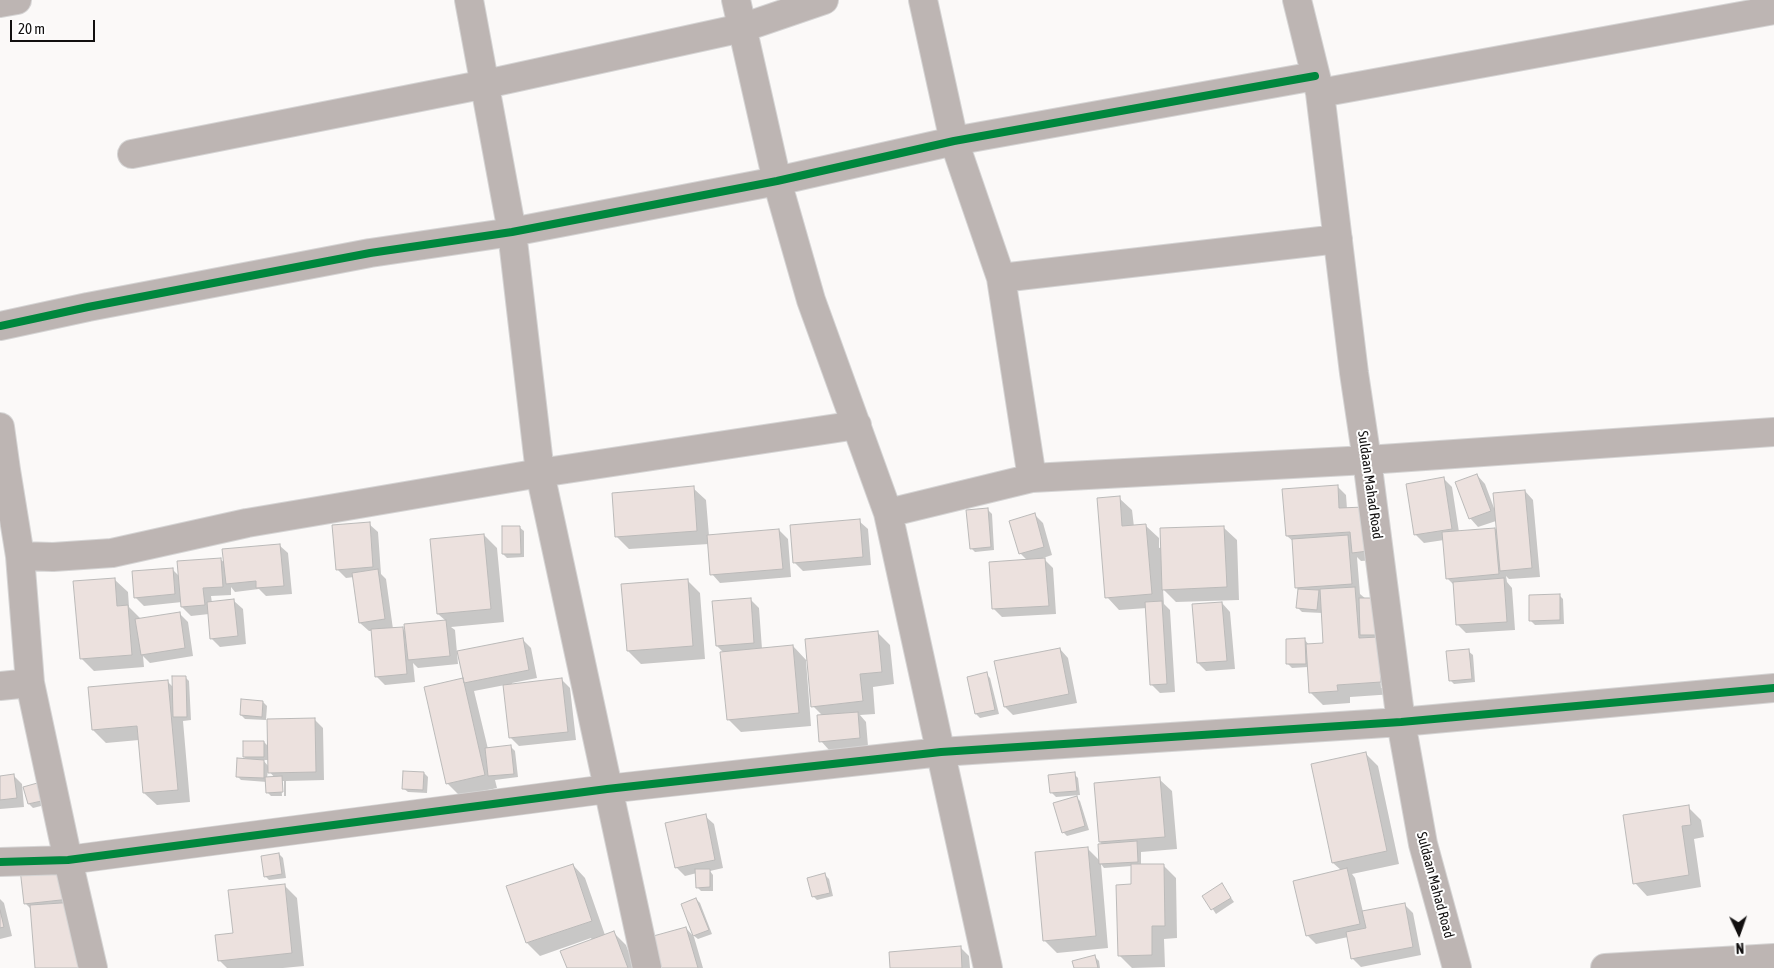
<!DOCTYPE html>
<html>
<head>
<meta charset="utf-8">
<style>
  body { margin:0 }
  #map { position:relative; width:1774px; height:968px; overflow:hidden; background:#fbf9f8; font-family:"Asap Condensed",sans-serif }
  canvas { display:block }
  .north { position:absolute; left:1714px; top:908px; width:50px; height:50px; -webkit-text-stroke:4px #fff; paint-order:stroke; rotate:177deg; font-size:14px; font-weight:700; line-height:20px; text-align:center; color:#121010 }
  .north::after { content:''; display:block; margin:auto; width:18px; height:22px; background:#121010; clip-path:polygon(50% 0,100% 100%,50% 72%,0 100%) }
  .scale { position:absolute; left:10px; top:20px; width:85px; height:22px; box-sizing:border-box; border:2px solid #121010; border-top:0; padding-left:6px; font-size:15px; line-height:18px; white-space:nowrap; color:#121010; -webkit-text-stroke:4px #fff; paint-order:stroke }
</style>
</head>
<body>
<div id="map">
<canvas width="1774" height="968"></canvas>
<div class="north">N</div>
<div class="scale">20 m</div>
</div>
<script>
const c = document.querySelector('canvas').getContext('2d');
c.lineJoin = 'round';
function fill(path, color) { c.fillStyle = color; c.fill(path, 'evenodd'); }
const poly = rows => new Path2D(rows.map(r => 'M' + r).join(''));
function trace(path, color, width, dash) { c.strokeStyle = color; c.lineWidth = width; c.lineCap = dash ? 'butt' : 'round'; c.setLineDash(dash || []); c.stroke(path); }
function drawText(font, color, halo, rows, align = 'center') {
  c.font = font + ' "Asap Condensed",sans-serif'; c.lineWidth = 4; c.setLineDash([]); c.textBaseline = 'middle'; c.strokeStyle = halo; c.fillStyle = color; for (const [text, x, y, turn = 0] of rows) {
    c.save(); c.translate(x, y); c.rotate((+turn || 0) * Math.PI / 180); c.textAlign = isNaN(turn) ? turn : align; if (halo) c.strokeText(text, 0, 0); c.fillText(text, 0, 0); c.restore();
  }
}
fill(poly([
  [1477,475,1485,484,1494,508,1525,491,1533,500,1540,577,1509,579,1506,576,1507,582,1512,588,1515,630,1466,633,1458,625,1455,586,1447,578,1444,540,1424,543,1415,534,1444,479,1452,487,1459,532,1497,529,1496,521,1478,527,1470,518],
  [1337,486,1346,495,1347,509,1376,560,1361,561,1357,557,1360,594,1366,599,1394,694,1350,697,1350,703,1323,705,1310,692,1308,667,1292,668,1288,664,1305,640,1309,645,1324,644,1322,613,1302,612,1298,608,1299,590,1296,587,1294,542,1287,536],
  [1378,650,1383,688,1381,688],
  [693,488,706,500,709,536,779,530,788,539,791,577,720,583,712,574,709,544,629,549,616,536],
  [1119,498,1132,510,1134,527,1146,526,1159,538,1159,548,1224,528,1237,540,1239,600,1176,602,1163,589,1164,604,1170,610,1175,692,1160,693,1151,684,1147,608,1119,610,1107,597],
  [988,510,992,514,994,550,975,552,971,548],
  [1034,514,1043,523,1052,555,1043,558,1053,568,1056,614,1002,617,993,608,1027,560,1020,553],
  [859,521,868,529,871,565,803,571,794,562],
  [369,524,378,532,381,574,386,579,393,629,402,628,407,633,446,621,438,614,484,535,497,548,504,622,451,627,455,630,458,664,418,668,413,663,415,682,385,685,376,676,372,631,369,631,360,623,354,577,346,578,337,569],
  [519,527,524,531,524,557,507,558,503,554],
  [279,545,288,553,292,594,266,596,259,589,235,592,231,587,231,595,211,596,212,603,234,601,243,609,246,644,220,647,211,638,209,614,191,616,182,607,182,602,144,606,135,597,172,569,180,577,220,559,225,563],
  [115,580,128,592,129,607,141,619,179,613,188,622,193,656,150,663,143,656,144,667,94,671,81,658],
  [687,580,700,593,705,659,641,664,628,651],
  [1559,595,1563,599,1564,624,1535,625,1531,621],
  [750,599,759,608,762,649,793,646,807,661,806,661,811,726,741,732,728,719,724,653,717,646],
  [1222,603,1230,612,1235,669,1206,671,1198,663],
  [877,632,890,645,894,684,873,687,875,714,860,715,866,722,868,746,829,750,821,741,823,716,813,706],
  [523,640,531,648,537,678,512,683,513,685,562,680,570,688,576,740,519,746,510,737,505,685,474,691,488,749,511,747,515,751,518,777,495,780,497,788,460,796,447,783,462,680,466,683,459,652],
  [1060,649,1068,658,1077,703,1013,715,1005,707],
  [1468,651,1473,655,1475,682,1454,684,1450,680],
  [986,674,990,678,999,714,980,718,976,714,968,678],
  [185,677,189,681,191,720,183,721,190,802,157,805,144,793,139,740,106,743,93,730,89,688,167,681,174,688],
  [263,702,267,706,266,720,245,719,241,715],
  [314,719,323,728,324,780,286,781,286,796,284,796,284,781,281,781,282,796,271,796,267,792,267,782,241,780,237,776,248,760,244,757,264,742,269,747],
  [263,760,269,760,269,767],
  [268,770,275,778,267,778],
  [1365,753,1378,766,1399,864,1352,874,1355,878,1363,912,1404,904,1413,913,1421,955,1361,967,1352,958,1348,937,1316,944,1308,936,1341,870,1333,863,1312,765],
  [424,773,428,777,427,793,408,792,403,788],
  [1074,774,1078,778,1080,795,1056,797,1052,793],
  [14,776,22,784,24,807,0,809,0,777],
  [1159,779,1172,791,1177,849,1141,852,1141,865,1163,865,1176,878,1177,938,1164,939,1165,967,1132,968,1119,955,1133,886,1132,866,1104,868,1101,864,1108,948,1057,953,1044,940,1088,849,1100,861,1103,845,1100,842],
  [25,788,49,804,33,808,29,804],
  [1076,797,1080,801,1089,830,1067,836,1063,832],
  [1688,807,1701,820,1704,837,1694,839,1701,887,1647,896,1635,883],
  [705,816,714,824,723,868,710,871,713,875,713,891,701,891,697,887,697,873,685,876,676,867],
  [279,854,283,858,286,878,269,880,265,876],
  [66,865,90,968,36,968,31,909,25,903],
  [573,865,585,878,605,935,613,932,626,945,632,961,686,928,694,937,703,968,568,968,592,940,591,938,540,956,527,943,508,887],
  [825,875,829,879,833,896,817,900,813,896],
  [284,885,297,898,304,966,283,968,227,968,219,960,234,934],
  [1222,885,1234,902,1216,914,1204,896],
  [0,899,4,903,12,936,0,939],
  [696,899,700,903,712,934,698,939,694,936,682,904],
  [960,947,969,956,970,968,892,968],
  [1095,957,1099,961,1100,968,1075,968]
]), '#0003');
const building = poly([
  [1477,474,1491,511,1469,519,1455,482,1477,474],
  [1444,477,1452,529,1414,535,1406,484,1444,477],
  [1338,485,1339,508,1365,507,1368,551,1352,553,1350,532,1286,536,1282,489,1338,485],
  [694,486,697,531,615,537,612,493,694,486],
  [1525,490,1532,568,1500,571,1493,493,1525,490],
  [1120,496,1122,526,1146,524,1152,594,1105,598,1097,498,1120,496],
  [988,508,991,547,970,549,966,510,988,508],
  [1035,513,1044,547,1019,554,1009,521,1035,513],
  [860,519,863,557,793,563,790,525,860,519],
  [370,522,373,567,336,570,332,525,370,522],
  [502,526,520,526,521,554,502,554,502,526],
  [1224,526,1227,587,1162,590,1160,528,1224,526],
  [1495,528,1499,574,1446,579,1442,532,1495,528],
  [779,529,783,569,710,575,707,535,779,529],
  [484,534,491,609,437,614,430,539,484,534],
  [1348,535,1352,584,1295,588,1292,539,1348,535],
  [280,544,284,586,256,588,256,581,226,584,222,549,280,544],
  [221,558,223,587,203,588,205,605,181,607,177,561,221,558],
  [1045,558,1049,606,992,609,989,562,1045,558],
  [173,568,175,594,134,598,132,571,173,568],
  [378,569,385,619,359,623,352,573,378,569],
  [115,578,117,606,128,605,132,655,80,659,73,581,115,578],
  [1504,578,1507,622,1456,625,1453,582,1504,578],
  [688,579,693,646,627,651,621,584,688,579],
  [1355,587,1359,638,1378,637,1381,682,1337,685,1338,691,1309,693,1306,644,1323,643,1320,589,1355,587],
  [1298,589,1319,590,1317,610,1296,608,1298,589],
  [1560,594,1560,620,1529,621,1529,595,1560,594],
  [751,598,754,643,716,646,712,601,751,598],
  [1359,598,1378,598,1378,635,1360,635,1359,598],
  [234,599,238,636,210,639,207,602,234,599],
  [1162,601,1167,684,1150,685,1145,602,1162,601],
  [1222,602,1227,661,1197,663,1192,604,1222,602],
  [180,612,185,648,141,655,135,619,180,612],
  [446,620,450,656,408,660,404,624,446,620],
  [403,627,407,674,375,677,371,629,403,627],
  [878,631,882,672,860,674,863,701,811,707,805,639,878,631],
  [523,638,529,670,464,683,457,651,523,638],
  [1305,638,1306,664,1286,664,1286,639,1305,638],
  [793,645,799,713,727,720,720,652,793,645],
  [1060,648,1069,694,1004,707,994,661,1060,648],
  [1469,649,1472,679,1449,681,1446,651,1469,649],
  [987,672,995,710,975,714,967,677,987,672],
  [172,676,186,676,187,717,173,717,172,676],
  [463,678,485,775,446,784,424,687,463,678],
  [562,678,568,732,509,738,503,685,562,678],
  [168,680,178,790,143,793,137,726,92,730,88,687,168,680],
  [241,699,263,701,262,717,240,715,241,699],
  [858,712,860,738,819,742,817,715,858,712],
  [315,718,316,772,268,773,267,719,315,718],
  [243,741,264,741,264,757,243,757,243,741],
  [511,745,514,774,488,776,485,748,511,745],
  [1366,752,1387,851,1332,863,1311,764,1366,752],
  [237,758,264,760,264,778,236,777,237,758],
  [403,771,424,772,423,790,402,789,403,771],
  [1075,772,1077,791,1050,793,1048,775,1075,772],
  [14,774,17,798,0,800,0,776,14,774],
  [282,776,283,792,266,793,265,777,282,776],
  [1160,777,1165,837,1099,842,1094,783,1160,777],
  [41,782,46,800,28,804,23,787,41,782],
  [1077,796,1085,826,1062,833,1053,803,1077,796],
  [1689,805,1691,825,1682,826,1689,875,1633,884,1623,815,1689,805],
  [706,814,715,860,675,868,665,823,706,814],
  [1137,841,1138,862,1099,864,1098,844,1137,841],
  [1088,847,1096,936,1043,941,1035,852,1088,847],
  [279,853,282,874,264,877,261,856,279,853],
  [66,864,70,899,24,904,20,869,66,864],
  [573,864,592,921,526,943,506,886,573,864],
  [1131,864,1164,864,1165,926,1152,926,1152,955,1118,956,1116,885,1131,884,1131,864],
  [1347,868,1360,924,1306,936,1293,881,1347,868],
  [695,869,710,869,710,887,696,888,695,869],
  [825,873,830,893,812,897,807,878,825,873],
  [1222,883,1231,898,1211,910,1202,896,1222,883],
  [285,884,292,953,218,961,215,935,233,933,228,890,285,884],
  [696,898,709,930,693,936,681,904,696,898],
  [77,902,83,968,35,968,30,905,77,902],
  [1405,903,1413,947,1351,959,1346,932,1366,928,1362,911,1405,903],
  [0,910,4,927,0,928,0,910],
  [686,927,698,968,635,968,628,943,686,927],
  [614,931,628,968,567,968,560,951,614,931],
  [961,946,962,968,890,968,889,952,961,946],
  [1095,955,1098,968,1074,968,1072,961,1095,955]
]);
fill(building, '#ece1de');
trace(building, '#bbbab9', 1);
const minor = poly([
  [469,0,512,232,540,473,647,968],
  [736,0,777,181,811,300,888,513,988,968],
  [923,0,954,141,1001,278,1032,478],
  [1297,0,1320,93,1354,373,1367,460,1401,722,1423,844,1457,968],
  [0,3,17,0],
  [1320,93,1774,10],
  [132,154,486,84,742,28,824,0],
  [1001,278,1338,239],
  [0,326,88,307,370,253,512,232,777,181,954,141,1315,76],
  [0,427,6,470],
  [0,470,6,470,20,556,30,683,68,860,93,968],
  [888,513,1032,478,1367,460,1774,432],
  [20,556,53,557,112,553,247,523,312,512,540,473,857,425],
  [0,686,30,683],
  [0,862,68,860,607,789,941,752,1401,722,1774,688],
  [1605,968,1774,958]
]);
trace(minor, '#d5d4d4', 30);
trace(minor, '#bdb5b3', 28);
trace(poly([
  [0,326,88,307,370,253,512,232,777,181,954,141,1315,76],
  [0,862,68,860,607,789,941,752,1401,722,1774,688]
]), '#00873e', 8);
drawText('14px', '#121010', '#fff', [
  ["Suldaan Mahad Road",1370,485,82],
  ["Suldaan Mahad Road",1435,885,75]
]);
</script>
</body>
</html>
